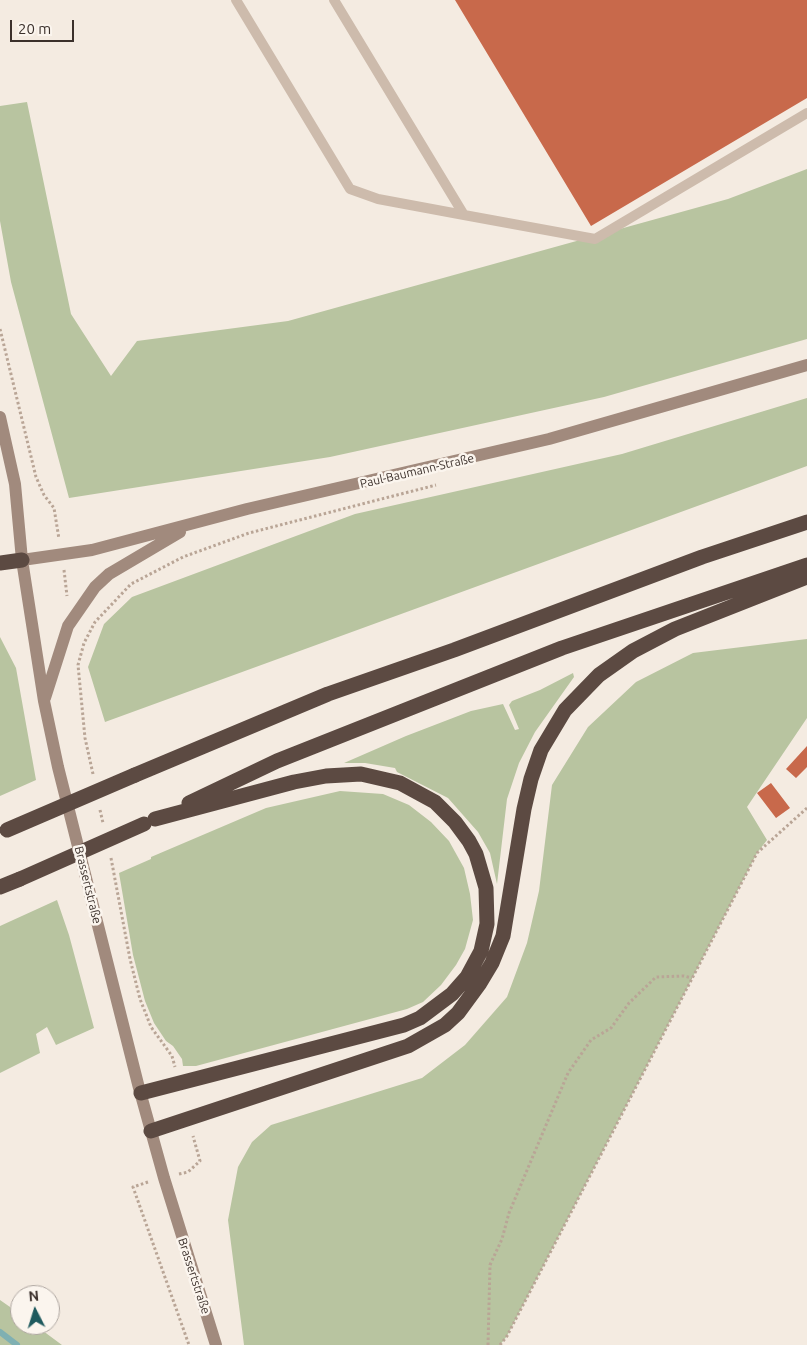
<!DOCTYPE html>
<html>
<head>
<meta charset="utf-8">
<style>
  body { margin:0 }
  #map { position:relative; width:807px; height:1345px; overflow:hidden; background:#f4ebe1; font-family:Ubuntu,sans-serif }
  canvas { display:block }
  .north { position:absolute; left:10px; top:1285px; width:50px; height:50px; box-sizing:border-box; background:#fbf5ee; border:1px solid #aea6a0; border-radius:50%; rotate:355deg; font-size:14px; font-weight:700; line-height:20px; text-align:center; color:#3b302b }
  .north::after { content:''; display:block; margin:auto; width:18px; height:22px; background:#1f5a5e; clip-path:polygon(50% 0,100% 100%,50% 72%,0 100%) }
  .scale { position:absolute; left:10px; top:20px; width:64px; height:22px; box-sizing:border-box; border:2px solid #3b302b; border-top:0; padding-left:6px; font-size:15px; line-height:18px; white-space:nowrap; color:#3b302b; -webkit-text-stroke:4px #fbf5ee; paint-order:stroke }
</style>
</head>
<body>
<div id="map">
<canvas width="807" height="1345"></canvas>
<div class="north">N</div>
<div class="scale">20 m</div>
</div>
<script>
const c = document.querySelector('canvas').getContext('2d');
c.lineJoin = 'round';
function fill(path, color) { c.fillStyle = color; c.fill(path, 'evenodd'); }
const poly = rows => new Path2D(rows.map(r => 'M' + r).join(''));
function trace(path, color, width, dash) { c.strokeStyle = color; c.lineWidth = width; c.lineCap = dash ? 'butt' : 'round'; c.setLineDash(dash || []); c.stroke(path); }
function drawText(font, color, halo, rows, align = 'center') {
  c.font = font + ' Ubuntu,sans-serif'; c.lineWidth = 5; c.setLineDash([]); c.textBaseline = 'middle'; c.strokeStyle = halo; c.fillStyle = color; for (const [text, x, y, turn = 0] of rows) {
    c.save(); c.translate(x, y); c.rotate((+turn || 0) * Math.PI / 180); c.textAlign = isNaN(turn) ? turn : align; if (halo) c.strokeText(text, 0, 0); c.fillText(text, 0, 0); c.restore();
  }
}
fill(poly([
  [27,102,71,314,111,376,137,341,288,321,728,199,807,169,807,339,604,397,330,457,69,498,11,282,0,221,0,106],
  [807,398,807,466,105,722,88,667,104,624,132,597,355,514,622,454],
  [0,637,16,668,36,780,0,796],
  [807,639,807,718,747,807,767,840,757,853,507,1336,500,1345,244,1345,228,1220,238,1167,252,1142,271,1125,422,1078,465,1045,507,997,527,943,539,891,552,785,588,727,636,682,693,653],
  [573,673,574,677,535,732,519,763,507,799,497,884,490,853,478,832,448,798,397,772,395,768,365,763,344,763,406,736,471,711,503,704,515,730,519,729,509,705,512,701,540,690],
  [340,791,383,794,409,805,431,822,449,841,464,868,470,894,473,920,465,949,456,965,441,985,423,1002,407,1009,196,1066,183,1066,182,1059,173,1046,166,1041,154,1023,145,1001,133,955,119,873,151,859,151,857,266,808],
  [57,900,69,935,94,1028,56,1045,47,1027,36,1034,40,1053,0,1073,0,926],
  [0,1300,20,1314,20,1325,35,1325,62,1345,0,1345]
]), '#b8c4a0');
trace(poly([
  [0,1332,17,1345]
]), '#7fb0b2', 6);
fill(poly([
  [455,0,807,0,807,98,591,226],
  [807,746,807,767,796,778,786,769],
  [771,783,790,808,776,818,757,793]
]), '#c8694b');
trace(poly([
  [0,329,36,477,44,495,54,508,59,539],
  [64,570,67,596],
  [93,774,85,738,78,665,84,643,95,622,131,584,183,557,249,533,436,485],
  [100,810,103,823],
  [111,858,130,959,140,999,151,1027,172,1056,175,1067],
  [179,1174,188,1172,200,1161,193,1136],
  [148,1182,133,1187,189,1345],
  [488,1345,490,1265,502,1239,509,1213,568,1073,591,1040,611,1028,629,1003,656,977,684,976,692,978],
  [500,1345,507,1336,757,853,807,808]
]), '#b9a596', 3, [2.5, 2.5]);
trace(poly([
  [236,0,350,189,378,199,464,215],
  [334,0,464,215,595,239,807,113]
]), '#cdbbac', 10);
trace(poly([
  [0,417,15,484,22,560,44,701,58,767,139,1088,164,1178,216,1345],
  [22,560,92,550,247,509,549,439,807,365],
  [45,698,68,626,95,587,109,574,180,532]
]), '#a18a7d', 12);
trace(poly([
  [0,563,22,560],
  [135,775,328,694,454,650,702,557,807,522],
  [189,803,277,761,562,648,807,565],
  [0,887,20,879],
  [141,1093,404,1025,420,1018,452,994,467,977,481,951,487,924,486,888,476,854,469,841,455,822,435,802,400,783,361,774,326,776,294,782,155,819],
  [151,1131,408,1046,445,1025,458,1013,480,983,492,963,503,936,524,809,531,779,541,750,565,710,599,675,633,651,675,629,807,577]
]), '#5c4a42', 15);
trace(poly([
  [7,830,135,775],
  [20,879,144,824]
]), '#5c4a42', 15);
drawText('12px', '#3b302b', '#fbf5ee', [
  ["Paul-Baumann-Straße",417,471,-13],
  ["Brassertstraße",88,885,76],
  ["Brassertstraße",194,1276,72]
]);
</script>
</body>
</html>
